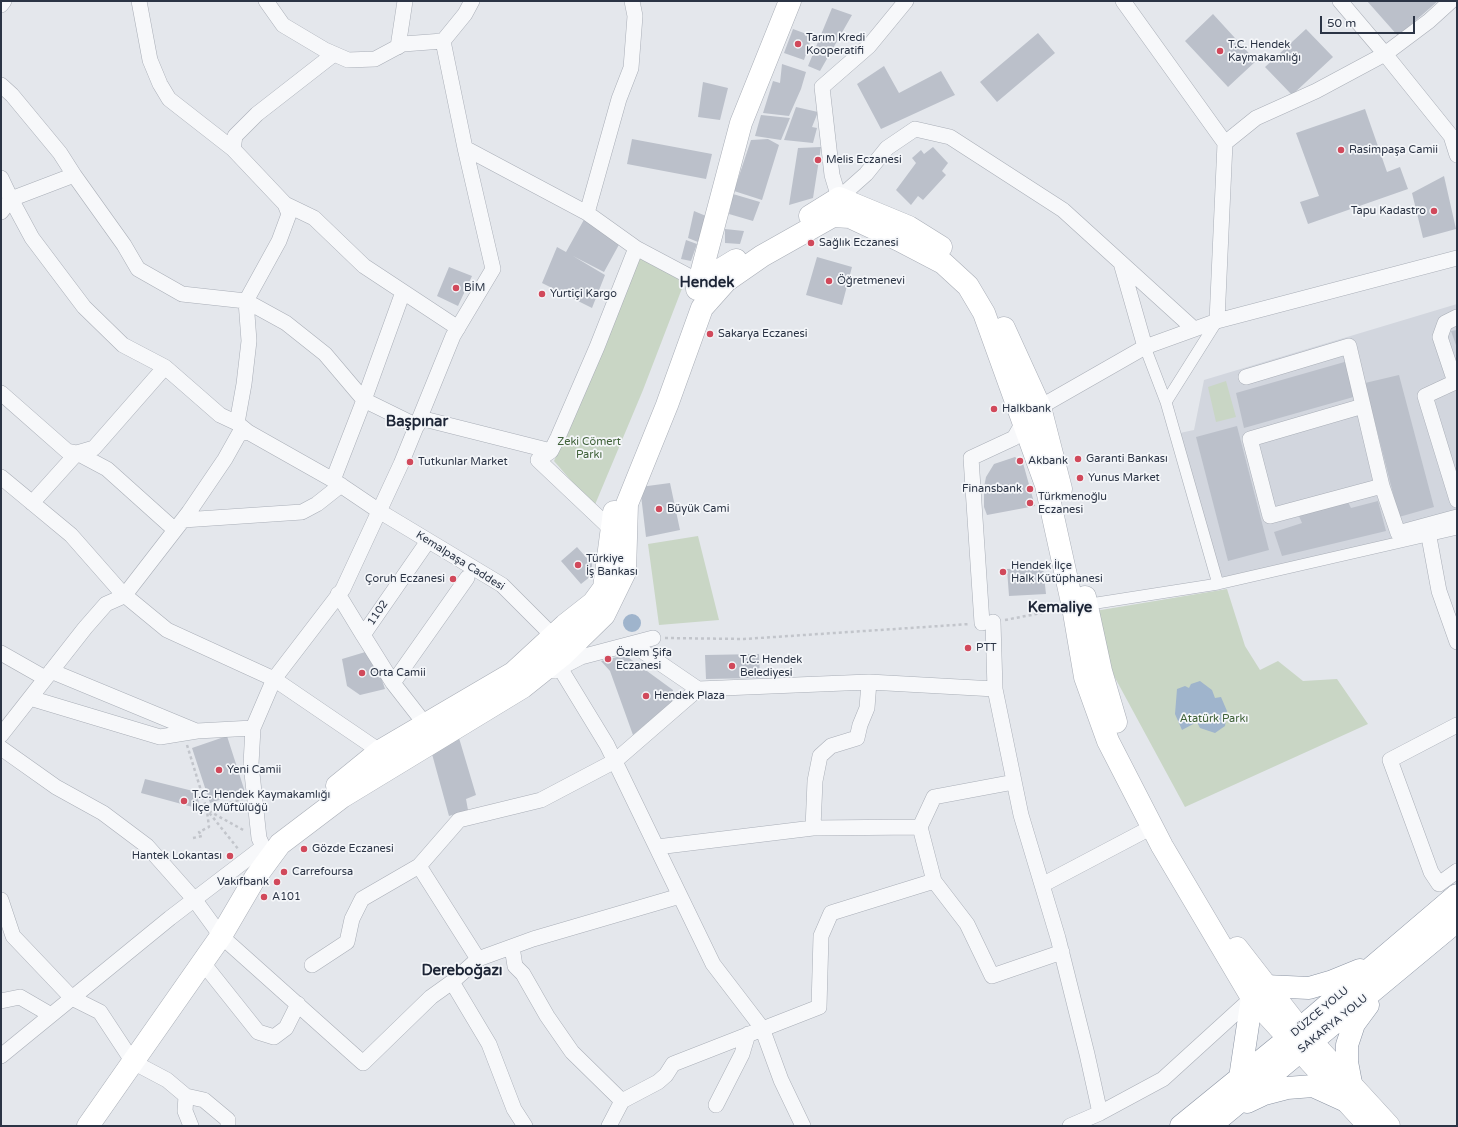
<!DOCTYPE html>
<html>
<head>
<meta charset="utf-8">
<style>
  body { margin:0 }
  #map { position:relative; width:1458px; height:1127px; overflow:hidden; background:#e4e7ec; font-family:"Varela Round",sans-serif }
  canvas { display:block }
  .frame { position:absolute; inset:0; border:2px solid #2b3445; pointer-events:none }
  .scale { position:absolute; left:1320px; top:16px; width:95px; height:18px; box-sizing:border-box; border:2px solid #2b3445; border-top:0; padding-left:5px; font-size:12px; line-height:14px; white-space:nowrap; color:#2b3445; -webkit-text-stroke:3px #f4f6f9; paint-order:stroke }
</style>
</head>
<body>
<div id="map">
<canvas width="1458" height="1127"></canvas>
<div class="frame"></div>
<div class="scale">50 m</div>
</div>
<script>
const c = document.querySelector('canvas').getContext('2d');
c.lineJoin = 'round';
function fill(path, color) { c.fillStyle = color; c.fill(path, 'evenodd'); }
const poly = rows => new Path2D(rows.map(r => 'M' + r).join(''));
function trace(path, color, width, dash) { c.strokeStyle = color; c.lineWidth = width; c.lineCap = dash ? 'butt' : 'round'; c.setLineDash(dash || []); c.stroke(path); }
function drawText(font, color, halo, rows, align = 'center') {
  c.font = font + ' "Varela Round",sans-serif'; c.lineWidth = 3.5; c.setLineDash([]); c.textBaseline = 'middle'; c.strokeStyle = halo; c.fillStyle = color; for (const [text, x, y, turn = 0] of rows) {
    c.save(); c.translate(x, y); c.rotate((+turn || 0) * Math.PI / 180); c.textAlign = isNaN(turn) ? turn : align; if (halo) c.strokeText(text, 0, 0); c.fillText(text, 0, 0); c.restore();
  }
}
fill(poly([
  [1457,304,1457,529,1218,584,1175,434,1194,430,1204,380]
]), '#d2d6de');
fill(poly([
  [641,252,686,278,643,390,594,507,554,461],
  [1226,381,1236,417,1216,422,1208,387],
  [698,536,719,620,659,625,648,544],
  [1227,589,1245,646,1260,670,1278,661,1303,681,1337,679,1368,724,1185,807,1107,663,1095,611]
]), '#c9d6c5');
fill(poly([
  '623 623a9 9 0 1 1 18 0a9 9 0 1 1-18 0Z',
  [1200,681,1212,690,1215,698,1221,697,1227,711,1225,726,1215,733,1200,728,1197,722,1182,730,1175,714,1177,689,1185,686,1189,688,1191,684]
]), '#9fb4cc');
fill(poly([
  [1367,1,1438,1,1398,36],
  [832,8,852,15,820,71,808,66],
  [1213,14,1256,61,1228,87,1185,41],
  [793,29,812,36,804,60,784,53],
  [1306,29,1333,57,1292,95,1265,67],
  [1038,33,1055,53,997,102,980,82],
  [782,64,806,72,801,89,789,116,763,113,773,81,780,83],
  [884,66,899,93,941,71,955,95,881,129,857,84],
  [703,82,728,88,720,120,698,117],
  [796,107,818,112,812,127,817,128,813,143,784,140],
  [1365,109,1387,172,1400,167,1408,189,1308,224,1300,202,1319,196,1296,133],
  [761,115,790,118,781,140,755,136],
  [632,139,712,154,706,179,627,164],
  [768,139,779,145,762,200,734,191,751,140],
  [821,147,813,198,789,205,798,148],
  [933,147,948,163,942,171,946,175,923,200,918,196,911,205,896,190,916,163,912,158,921,150,924,154],
  [1444,176,1456,229,1423,238,1412,193],
  [733,194,760,202,753,221,729,214],
  [694,211,706,216,698,242,688,238],
  [586,216,621,241,604,272,573,256,605,275,592,308,542,283,557,247,566,252],
  [725,229,744,231,740,244,725,243],
  [686,240,697,244,691,261,681,259],
  [817,257,852,267,842,305,806,295],
  [449,267,472,276,458,306,437,296],
  [1457,330,1457,348,1451,331],
  [1348,361,1357,396,1244,428,1236,393],
  [1399,375,1434,507,1399,517,1365,383],
  [1237,426,1269,550,1228,561,1196,437],
  [1015,457,1023,463,1035,506,987,515,984,507,984,487,986,477,994,464],
  [670,483,680,530,646,537,640,487],
  [1378,501,1386,531,1282,556,1274,532,1302,523,1299,516,1348,502,1351,508],
  [577,547,592,564,591,576,581,584,561,561],
  [1043,567,1046,594,1009,596,1007,569],
  [372,650,385,689,360,695,347,686,342,659],
  [759,654,760,678,706,679,705,655],
  [625,655,673,690,672,702,633,735,610,671,601,661],
  [227,736,245,792,210,803,192,748],
  [459,738,476,795,466,799,468,810,449,816,432,754],
  [145,779,197,792,200,809,141,793]
]), '#bbc0ca');
const pedestrian = poly([
  [1145,347,1166,402,1218,584],
  [1166,402,1217,321],
  [1084,605,1218,584,1457,529]
]);
const minor = poly([
  [139,1,150,60,160,84,169,99,233,149],
  [266,1,283,25,325,50,348,60,375,59,403,44,443,41,465,14,472,1],
  [632,1,635,16,631,68,619,99,587,213,636,248,700,282],
  [1123,1,1225,143,1217,321],
  [1340,1,1385,54,1429,21,1451,1],
  [1,5,4,1],
  [443,41,465,148,587,213],
  [398,47,405,1],
  [334,54,257,114,235,136,233,149,285,204,289,214,279,241,246,301,249,341,244,384,237,423,248,432,333,480,379,511,502,585,553,636],
  [1,85,12,95,60,153,74,175],
  [1225,143,1256,118,1316,91,1385,54,1451,136,1457,155],
  [1,178,11,199,74,175,124,245,138,269,182,294,246,301,286,323,325,354,364,400,417,426],
  [839,198,866,174,887,148,915,129,950,137,1063,210,1194,329],
  [285,204,314,218,364,266,458,328],
  [843,205,839,198,832,175,822,87,869,46,906,1],
  [1,212,11,199,32,238,84,307,123,345,165,367,220,415,237,423],
  [1121,263,1145,347],
  [1457,317,1445,323,1440,337,1455,382,1425,396,1457,500],
  [1246,377,1349,346,1382,486,1398,533,1457,517],
  [1,393,67,451,77,453,107,469,175,530],
  [1363,406,1250,439,1270,516,1382,486],
  [420,418,551,451],
  [1,477,71,535,122,593,167,630,274,679,387,756],
  [333,480,364,400,403,292],
  [32,503,77,453,94,448,165,367],
  [183,520,302,512,317,504,341,485],
  [612,530,538,460,551,451,558,437,597,347,636,248],
  [1429,537,1439,591,1457,642],
  [338,594,363,635],
  [993,622,995,689,1021,815,1058,938,1087,1054,1100,1113],
  [982,623,971,458,1014,438,1024,421,1040,407,1145,347,1217,321,1457,258],
  [632,644,698,689],
  [1,653,45,678],
  [560,668,607,745,713,964,762,1028,781,1080,803,1126],
  [51,671,196,731],
  [554,671,581,657,653,638],
  [393,683,467,578],
  [30,698,160,737,197,731,253,728],
  [425,724,393,683,363,635,428,541],
  [1457,725,1390,760,1431,872,1439,884,1457,871],
  [1,735,85,628,106,604,124,596,189,512,225,459,239,434,248,432],
  [1,748,56,787,103,813,147,846,194,899,221,936,363,1063,431,997,452,982,478,959,533,939,680,896],
  [813,828,815,781,820,756,831,746,857,738,860,725,867,708,869,682,995,689],
  [657,847,813,828,920,827],
  [419,866,459,820,541,800,615,761,698,689,869,682],
  [934,881,920,827,934,797,1014,782],
  [1042,885,1152,827],
  [1,900,13,936,72,998,100,1012,133,1062,167,1080,186,1096,185,1111,191,1126],
  [512,947,515,966,523,974,547,1016,572,1052,622,1101,609,1126],
  [203,963,258,1032,274,1037,286,1028,298,1004],
  [312,965,347,942,352,919,362,899,419,866,478,959],
  [452,982,489,1044,514,1109,525,1126],
  [1,1001,20,997,51,1015],
  [1,1056,170,918,263,847,259,838,251,764,253,728,274,679,343,589,401,464,453,336,493,269,465,148],
  [186,1096,204,1100,228,1120,228,1126],
  [622,1101,658,1082,666,1075,673,1064,819,1007,821,936,831,913,934,881,967,924,992,976,1062,952],
  [716,1105,742,1054,748,1034],
  [1070,1126,1100,1113,1163,1079,1252,998]
]);
const secondary = poly([
  [810,216,839,198,909,227,941,247],
  [700,282,736,260],
  [697,289,741,123,790,1],
  [1004,328,1040,407,1061,489],
  [1085,597,1101,671,1116,722],
  [337,786,380,751,513,673,565,625,593,603,604,588,614,512],
  [1237,948,1300,1029,1389,1126],
  [88,1126,221,936,255,878,280,844,342,797,523,687,563,655,604,615,625,572,627,504,667,405,702,308,726,281,762,256,833,216,850,217,899,240,943,263,968,286,984,313,1046,485,1073,607,1085,677,1108,741,1162,846,1252,998,1369,1126]
]);
const trunk = poly([
  [1265,986,1309,988,1333,981,1360,970],
  [1240,1078,1252,998],
  [1351,1083,1347,1062,1347,1045,1354,1024,1368,1005],
  [1247,1102,1264,1094,1287,1088,1313,1086,1346,1101],
  [1181,1126,1289,1038,1457,895],
  [1210,1126,1457,921]
]);
trace(pedestrian, '#a9aeb7', 12);
trace(minor, '#a9aeb7', 16);
trace(secondary, '#a9aeb7', 23);
trace(trunk, '#8b94a3', 23);
trace(poly([
  [1005,620,1057,610],
  [665,638,744,639,970,624],
  [187,745,207,810,239,850],
  [207,810,242,799],
  [209,811,245,831],
  [193,838,202,836,199,832,209,827,207,811]
]), '#c2c5cb', 2.5, [3, 3]);
trace(pedestrian, '#f7f8fa', 11);
trace(minor, '#f7f8fa', 15);
trace(secondary, '#fff', 22);
trace(trunk, '#fff', 22);
for (const [x, y, r, color] of [
  [798,44,4,"#d1495b"],
  [1220,51,4,"#d1495b"],
  [1341,150,4,"#d1495b"],
  [818,160,4,"#d1495b"],
  [1434,211,4,"#d1495b"],
  [811,243,4,"#d1495b"],
  [829,281,4,"#d1495b"],
  [456,288,4,"#d1495b"],
  [542,294,4,"#d1495b"],
  [710,334,4,"#d1495b"],
  [994,409,4,"#d1495b"],
  [1078,459,4,"#d1495b"],
  [1020,461,4,"#d1495b"],
  [410,462,4,"#d1495b"],
  [1080,478,4,"#d1495b"],
  [1030,489,4,"#d1495b"],
  [1030,503,4,"#d1495b"],
  [659,509,4,"#d1495b"],
  [578,565,4,"#d1495b"],
  [1003,572,4,"#d1495b"],
  [453,579,4,"#d1495b"],
  [968,648,4,"#d1495b"],
  [608,659,4,"#d1495b"],
  [732,666,4,"#d1495b"],
  [362,673,4,"#d1495b"],
  [646,696,4,"#d1495b"],
  [219,770,4,"#d1495b"],
  [184,801,4,"#d1495b"],
  [304,849,4,"#d1495b"],
  [230,856,4,"#d1495b"],
  [284,872,4,"#d1495b"],
  [277,882,4,"#d1495b"],
  [264,897,4,"#d1495b"]
]) { const dot = new Path2D(); dot.arc(x, y, r, 0, 2 * Math.PI); c.fillStyle = color; c.fill(dot); trace(dot, '#f4f6f9', 1.5); }
drawText('11px', '#2b3445', '#f4f6f9', [
  ["Tarım Kredi",806,38],
  ["Kooperatifi",806,51],
  ["T.C. Hendek",1228,45],
  ["Kaymakamlığı",1228,58],
  ["Rasimpaşa Camii",1349,150],
  ["Melis Eczanesi",826,160],
  ["Tapu Kadastro",1426,211,"right"],
  ["Sağlık Eczanesi",819,243],
  ["Öğretmenevi",837,281],
  ["BİM",464,288],
  ["Yurtiçi Kargo",550,294],
  ["Sakarya Eczanesi",718,334],
  ["Halkbank",1002,409],
  ["Garanti Bankası",1086,459],
  ["Akbank",1028,461],
  ["Tutkunlar Market",418,462],
  ["Yunus Market",1088,478],
  ["Finansbank",1022,489,"right"],
  ["Türkmenoğlu",1038,497],
  ["Eczanesi",1038,510],
  ["Büyük Cami",667,509],
  ["Türkiye",586,559],
  ["İş Bankası",586,572],
  ["Hendek İlçe",1011,566],
  ["Halk Kütüphanesi",1011,579],
  ["Çoruh Eczanesi",445,579,"right"],
  ["PTT",976,648],
  ["Özlem Şifa",616,653],
  ["Eczanesi",616,666],
  ["T.C. Hendek",740,660],
  ["Belediyesi",740,673],
  ["Orta Camii",370,673],
  ["Hendek Plaza",654,696],
  ["Yeni Camii",227,770],
  ["T.C. Hendek Kaymakamlığı",192,795],
  ["İlçe Müftülüğü",192,808],
  ["Gözde Eczanesi",312,849],
  ["Hantek Lokantası",222,856,"right"],
  ["Carrefoursa",292,872],
  ["Vakıfbank",269,882,"right"],
  ["A101",272,897]
], 'left');
drawText('11px', '#3f6138', '#f4f6f9', [
  ["Zeki Cömert",589,442],
  ["Parkı",589,455],
  ["Atatürk Parkı",1214,719]
]);
drawText('11px', '#2b3445', '#f4f6f9', [
  ["Kemalpaşa Caddesi",460,561,32],
  ["1102",378,613,-56],
  ["DÜZCE YOLU",1320,1012,-40],
  ["SAKARYA YOLU",1333,1024,-39]
]);
drawText('bold 15px', '#1d2536', '#f4f6f9', [
  ["Hendek",707,283],
  ["Başpınar",417,422],
  ["Kemaliye",1060,608],
  ["Dereboğazı",462,971]
]);
</script>
</body>
</html>
